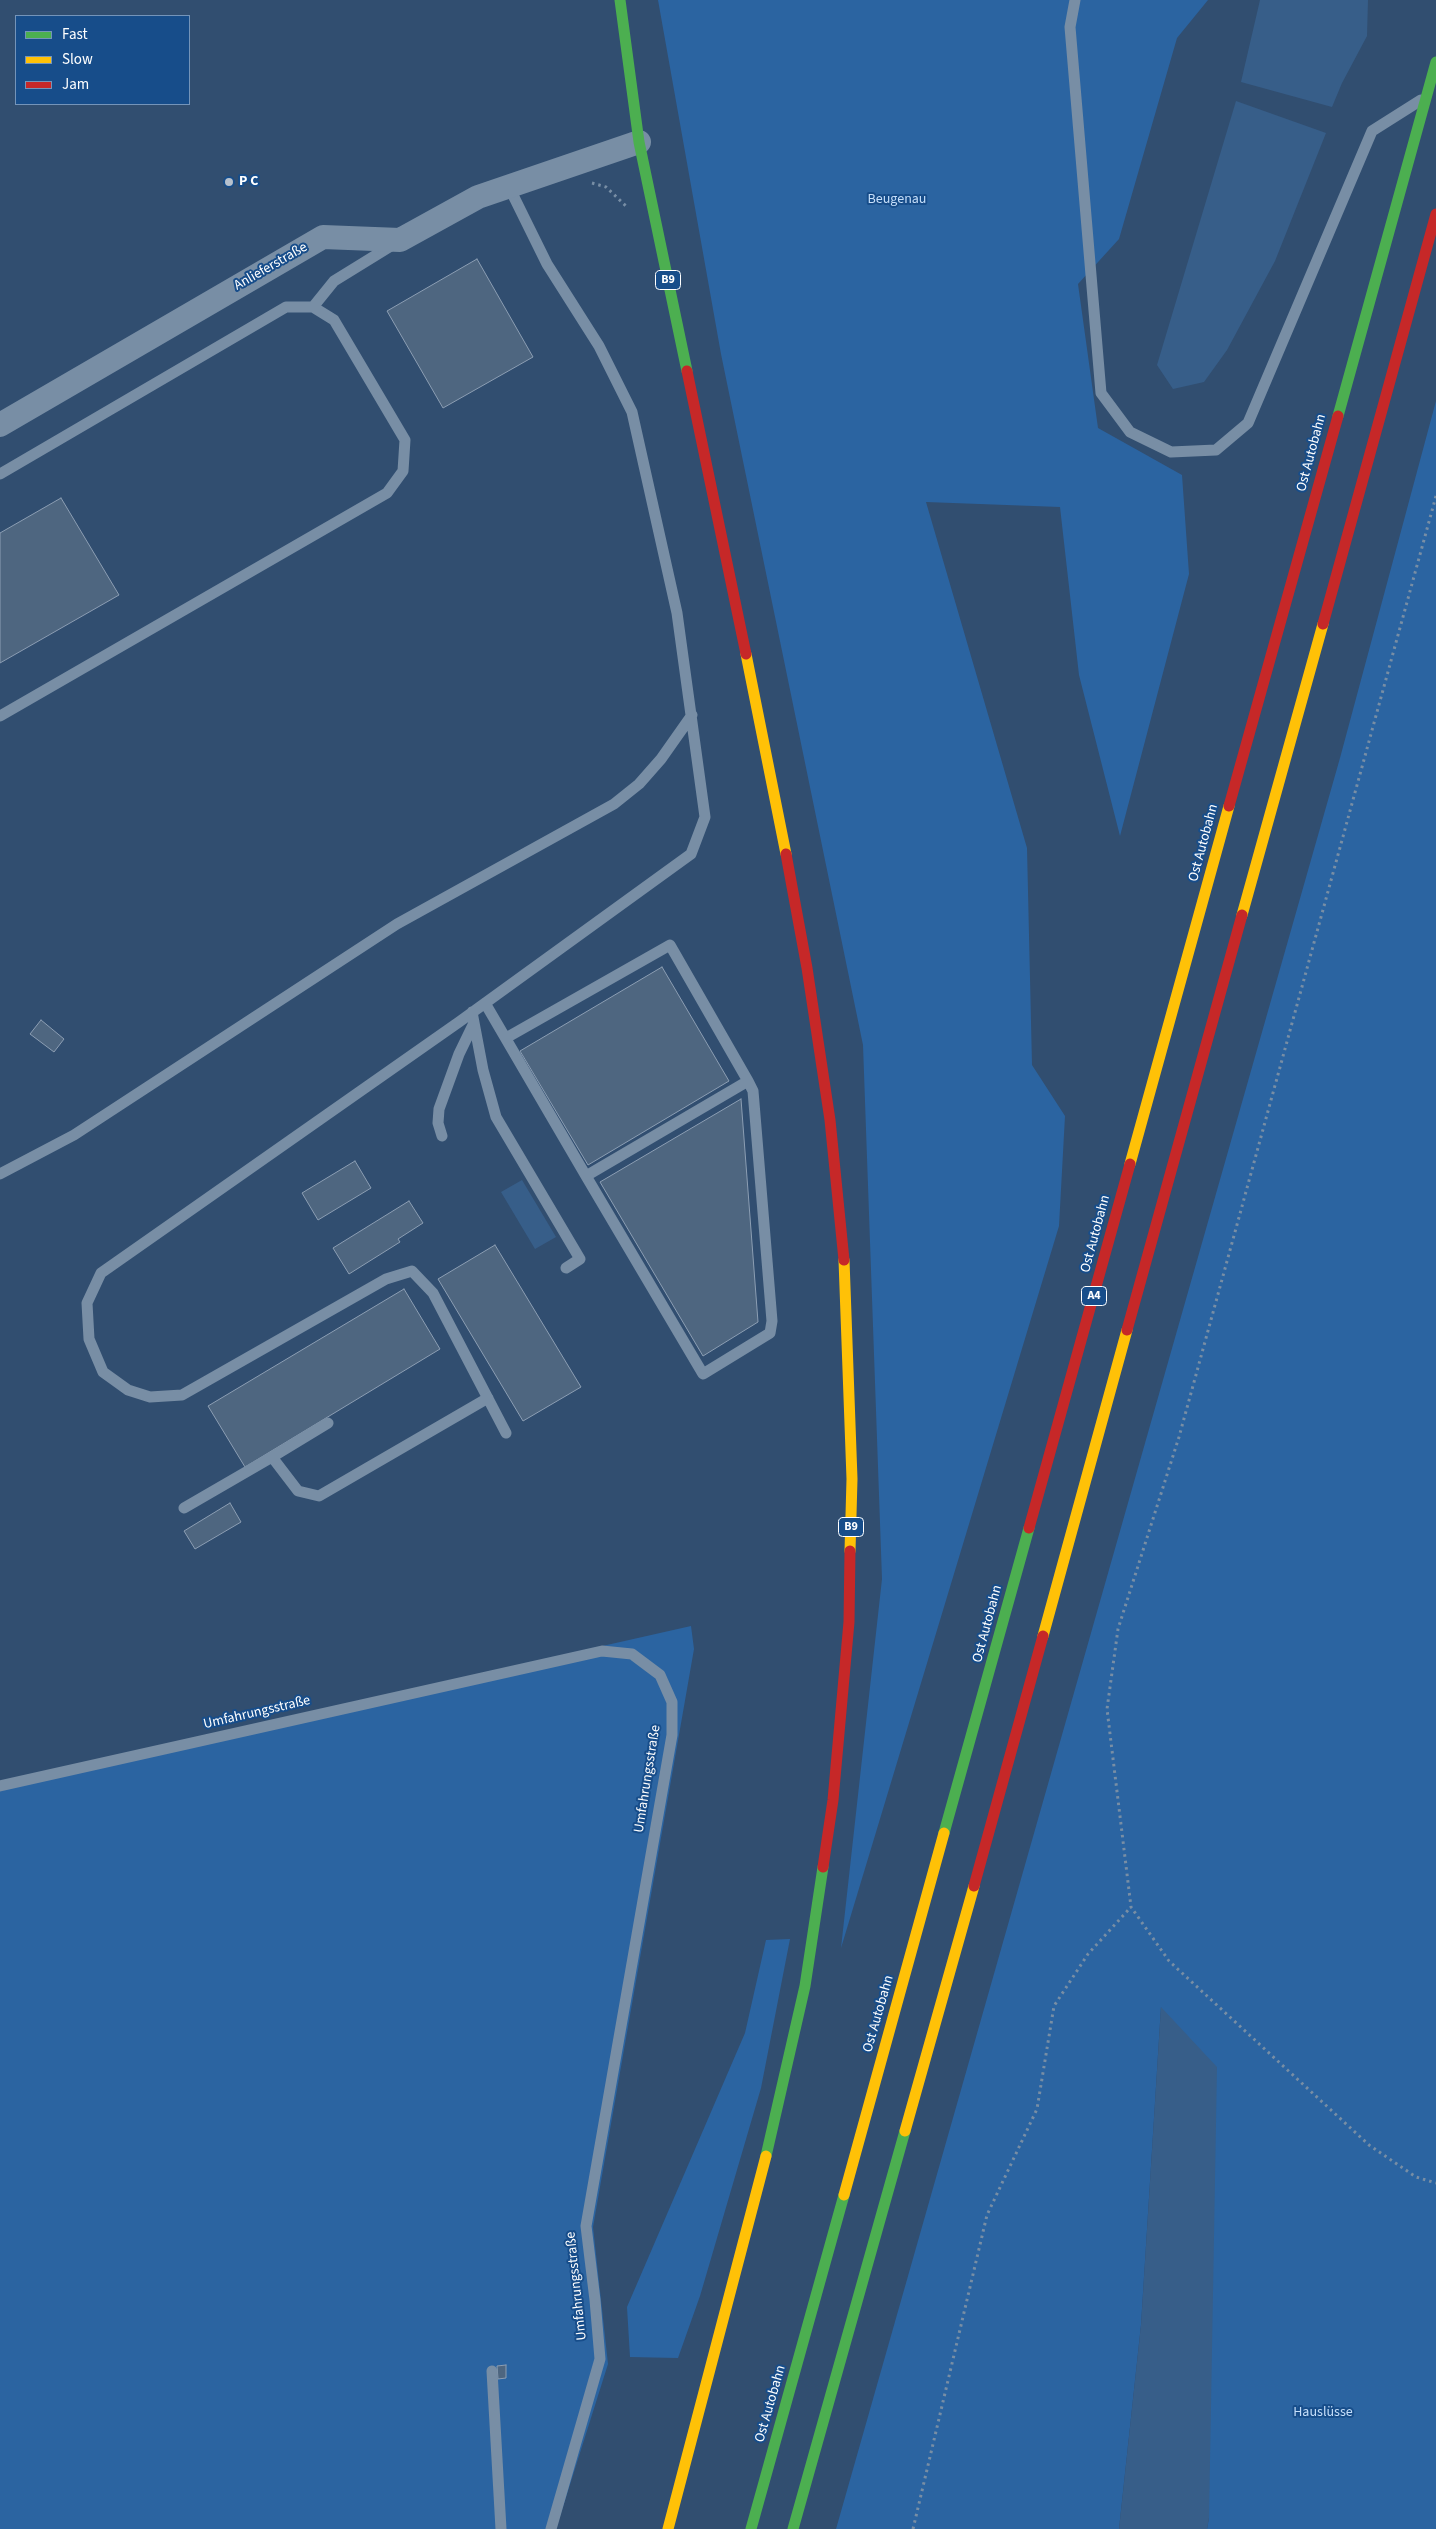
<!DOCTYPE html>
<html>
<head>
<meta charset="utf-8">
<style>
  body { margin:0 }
  #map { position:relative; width:1436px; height:2529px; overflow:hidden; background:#314e70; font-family:"Source Sans 3",sans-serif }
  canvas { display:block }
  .legend { position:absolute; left:15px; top:15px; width:175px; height:90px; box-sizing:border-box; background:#174d8a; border:1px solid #7494b9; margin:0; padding:6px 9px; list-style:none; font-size:15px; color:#fff }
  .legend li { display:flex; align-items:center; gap:10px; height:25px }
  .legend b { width:25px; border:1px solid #7494b9 }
</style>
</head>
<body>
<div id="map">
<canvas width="1436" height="2529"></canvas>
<ul class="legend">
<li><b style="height:6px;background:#4caf50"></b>Fast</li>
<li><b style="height:6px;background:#ffc107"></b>Slow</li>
<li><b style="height:6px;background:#c62828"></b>Jam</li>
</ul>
</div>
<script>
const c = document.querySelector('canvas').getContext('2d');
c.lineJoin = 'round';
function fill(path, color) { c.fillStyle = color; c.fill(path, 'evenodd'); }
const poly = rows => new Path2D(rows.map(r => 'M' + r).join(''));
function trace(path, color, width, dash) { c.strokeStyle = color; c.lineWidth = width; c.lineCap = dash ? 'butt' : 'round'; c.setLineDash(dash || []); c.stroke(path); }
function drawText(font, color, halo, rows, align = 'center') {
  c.font = font + ' "Source Sans 3",sans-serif'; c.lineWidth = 4; c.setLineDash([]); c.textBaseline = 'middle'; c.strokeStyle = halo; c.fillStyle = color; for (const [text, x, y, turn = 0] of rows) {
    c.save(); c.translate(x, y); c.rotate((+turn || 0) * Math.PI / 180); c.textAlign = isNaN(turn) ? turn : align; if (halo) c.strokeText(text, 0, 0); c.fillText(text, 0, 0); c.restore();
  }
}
fill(poly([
  [658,0,1208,0,1177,38,1119,239,1078,284,1098,428,1182,475,1189,574,1120,836,1079,675,1060,507,926,502,1027,848,1032,1065,1065,1116,1059,1226,841,1948,882,1579,863,1045,721,354],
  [1436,401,1436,2529,1207,2529,1209,2518,1161,2007,1141,2325,1119,2529,836,2529,1340,758],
  [691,1626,694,1649,593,2227,608,2364,556,2529,0,2529,0,1782],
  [790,1939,761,2088,700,2296,678,2358,630,2357,627,2307,745,2033,766,1940]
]), '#2b64a1');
fill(poly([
  [1260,0,1368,0,1367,36,1342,83,1332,107,1241,82],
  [1236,101,1326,133,1275,261,1227,350,1204,382,1173,389,1157,365],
  [522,1180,556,1237,535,1249,501,1192],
  [1161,2007,1217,2067,1209,2518,1207,2529,1119,2529,1141,2325]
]), '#375e89');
const building = poly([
  [477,259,533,357,443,408,387,311,477,259],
  [61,498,119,595,0,663,0,533,61,498],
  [662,967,729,1081,588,1165,520,1051,662,967],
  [41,1020,64,1039,54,1052,30,1034,41,1020],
  [741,1099,758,1322,703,1356,600,1182,741,1099],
  [355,1161,371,1188,318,1220,302,1193,355,1161],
  [409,1201,423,1223,398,1239,400,1242,349,1274,333,1248,409,1201],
  [495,1245,581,1387,523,1421,438,1279,495,1245],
  [404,1289,440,1349,245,1467,208,1406,404,1289],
  [230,1503,241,1522,195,1549,184,1531,230,1503],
  [506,2365,506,2378,498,2379,497,2366,506,2365]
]);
fill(building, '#4e6680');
trace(building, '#8c9eb3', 1);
trace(poly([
  [592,183,606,187,627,207],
  [1436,496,1179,1437,1118,1629,1107,1709,1131,1907,1169,1961,1369,2145,1416,2177,1436,2183],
  [913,2529,987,2215,1037,2109,1054,2006,1088,1954,1131,1907]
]), '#788ea5', 3, [2.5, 4]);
trace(poly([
  [1075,0,1070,27,1101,393,1130,432,1171,452,1216,450,1248,423,1372,131,1421,100],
  [313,307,334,281,394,244],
  [0,474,286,307,313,307,334,320,405,440,403,471,387,493,0,716],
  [485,1003,586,1176,703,1374,770,1333,772,1321,753,1091,748,1081,586,1176],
  [472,1012,483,1070,496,1117,580,1259,566,1268],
  [506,1038,670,945,748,1081],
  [442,1136,438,1123,439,1109,459,1054,474,1023],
  [0,1174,74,1135,397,924,614,804,639,784,661,759,692,715],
  [506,1433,433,1293,412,1271,386,1279,182,1395,150,1397,128,1390,103,1372,89,1339,87,1303,101,1273,459,1022,691,854,705,817,677,613,632,412,599,346,547,264,509,187],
  [272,1457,328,1423],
  [184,1508,272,1457,298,1491,319,1496,488,1398],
  [0,1786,602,1651,632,1654,660,1675,672,1702,672,1735,586,2226,595,2300,600,2359,551,2529],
  [492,2371,501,2529]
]), '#788ea5', 11);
trace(poly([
  [0,425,323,237,400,240,478,197,639,142]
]), '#788ea5', 24);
trace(poly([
  [620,0,639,142,687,371],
  [1338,416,1436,62],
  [944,1833,1029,1528],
  [766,2156,805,1986,823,1867],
  [751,2529,844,2195],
  [793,2529,905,2131]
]), '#4caf50', 11);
trace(poly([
  [746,654,786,854],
  [1242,915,1323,624],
  [1130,1164,1229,806],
  [844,1260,852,1479,850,1551],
  [1043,1636,1127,1330],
  [905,2131,974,1886],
  [844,2195,944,1833],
  [668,2529,766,2156]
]), '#ffc107', 11);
trace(poly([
  [687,371,746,654],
  [1323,624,1436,214],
  [1229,806,1338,416],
  [786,854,807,968,830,1120,844,1260],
  [1127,1330,1242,915],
  [1029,1528,1130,1164],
  [823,1867,833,1800,849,1622,850,1551],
  [974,1886,1043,1636]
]), '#c62828', 11);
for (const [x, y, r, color] of [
  [229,182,5,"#b7c1cd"]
]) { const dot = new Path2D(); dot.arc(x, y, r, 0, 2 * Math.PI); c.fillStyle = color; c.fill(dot); trace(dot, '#174d8a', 2); }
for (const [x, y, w] of [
  [668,280,25],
  [1094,1296,25],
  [851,1527,25]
]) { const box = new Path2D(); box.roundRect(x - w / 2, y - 9.5, w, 19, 4); c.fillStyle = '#174d8a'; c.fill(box); trace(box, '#fff', 1); }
drawText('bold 12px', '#fff', null, [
  ["B9",668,280],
  ["A4",1094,1296],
  ["B9",851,1527]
]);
drawText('bold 14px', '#fff', '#174d8a', [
  ["P C",239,182]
], 'left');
drawText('14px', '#c6dffa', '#174d8a', [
  ["Beugenau",897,200],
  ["Hauslüsse",1323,2413]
]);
drawText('14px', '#fff', '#174d8a', [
  ["Anlieferstraße",271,267,-30],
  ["Ost Autobahn",1312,453,-75],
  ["Ost Autobahn",1204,843,-75],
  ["Ost Autobahn",1096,1234,-75],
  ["Ost Autobahn",988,1624,-75],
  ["Umfahrungsstraße",257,1713,-13],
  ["Umfahrungsstraße",648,1779,-81],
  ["Ost Autobahn",879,2014,-74],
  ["Umfahrungsstraße",577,2286,-96],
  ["Ost Autobahn",771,2404,-74]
]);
</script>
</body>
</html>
